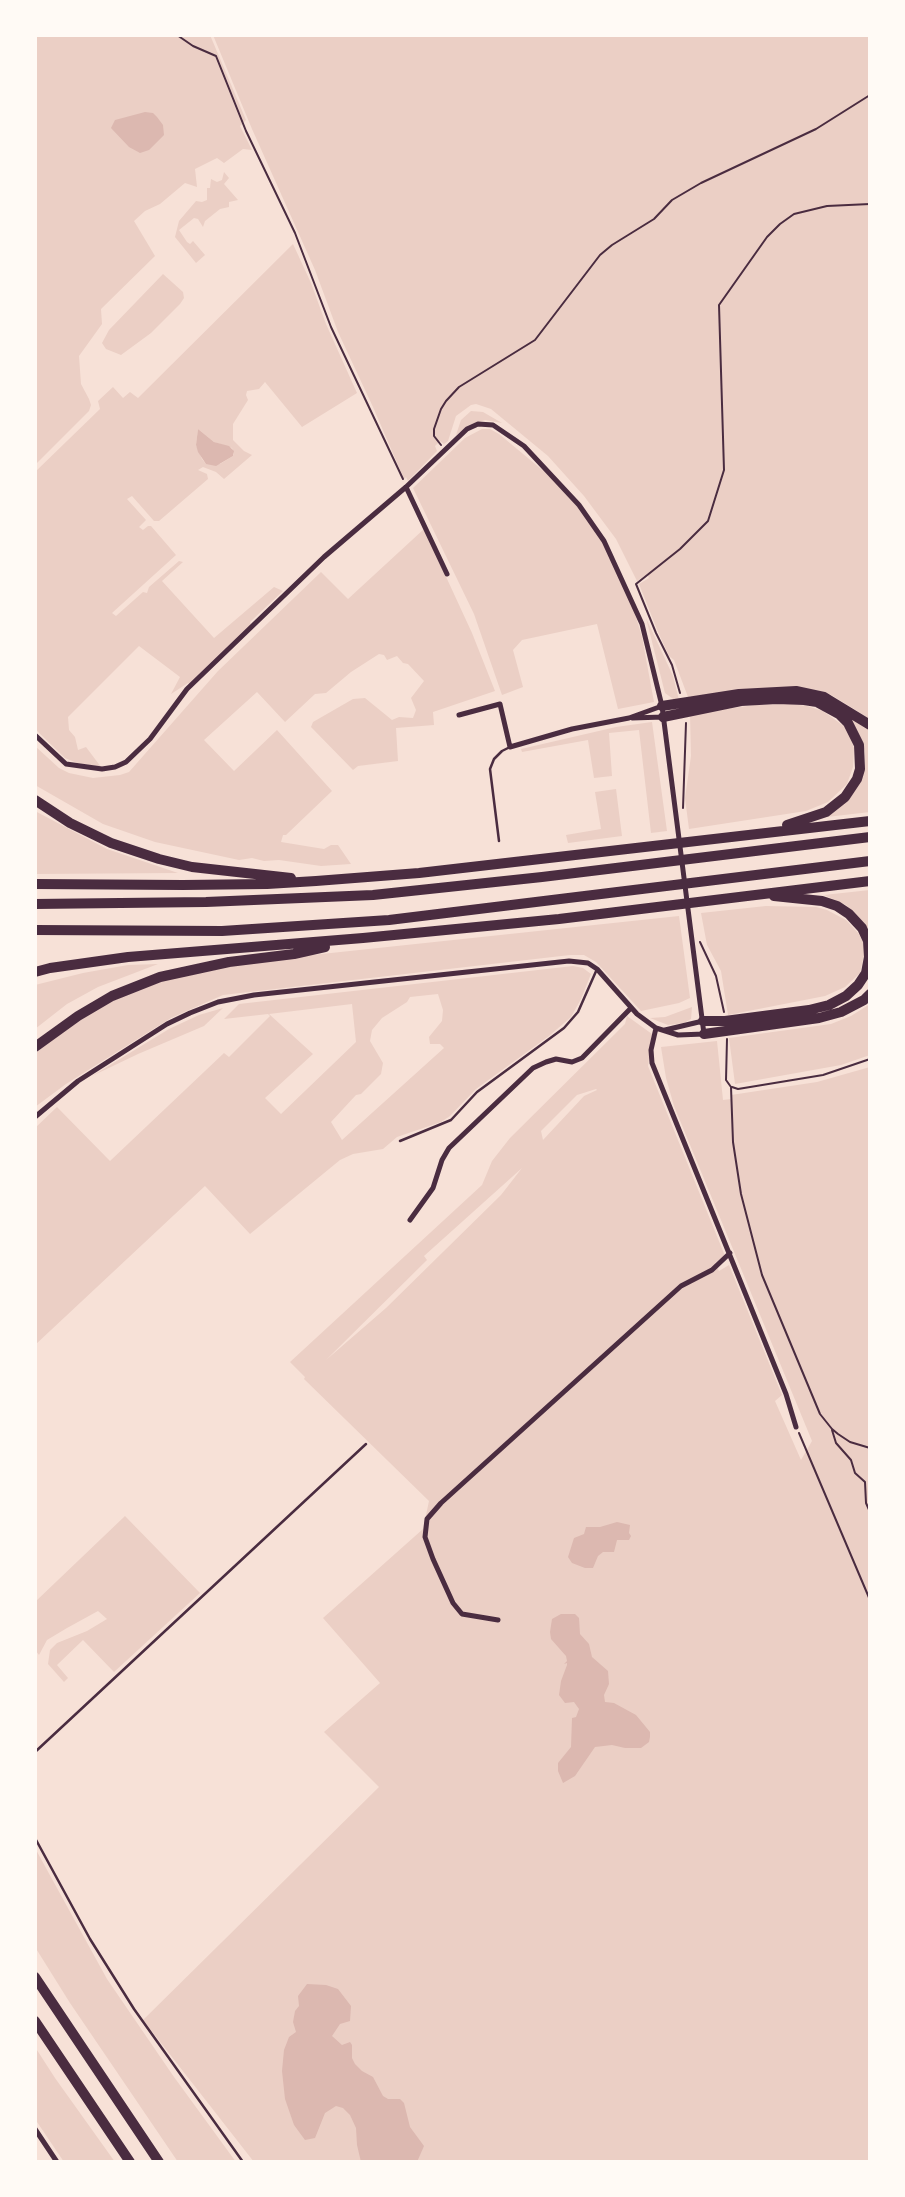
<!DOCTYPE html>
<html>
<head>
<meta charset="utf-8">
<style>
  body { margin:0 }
  #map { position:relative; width:905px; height:2197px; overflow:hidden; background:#f7e1d7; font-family:"Nunito Sans",sans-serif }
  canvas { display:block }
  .frame { position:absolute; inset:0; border:37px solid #fffaf5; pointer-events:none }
</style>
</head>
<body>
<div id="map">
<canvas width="905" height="2197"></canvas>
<div class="frame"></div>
</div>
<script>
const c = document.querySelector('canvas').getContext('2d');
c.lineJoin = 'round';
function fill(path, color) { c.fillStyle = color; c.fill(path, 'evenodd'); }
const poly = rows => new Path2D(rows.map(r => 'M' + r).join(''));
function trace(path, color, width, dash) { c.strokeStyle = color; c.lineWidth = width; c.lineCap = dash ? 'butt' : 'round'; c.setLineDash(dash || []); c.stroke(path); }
fill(poly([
  [35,35,210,35,246,120,240,126,252,150,243,149,224,163,217,158,195,169,197,187,185,183,160,204,145,211,134,221,155,256,101,309,102,324,79,356,81,384,89,399,91,405,89,411,35,465],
  [213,35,870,35,870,719,833,696,820,691,796,687,745,689,688,697,674,660,669,656,658,632,639,584,649,578,647,574,637,581,616,539,584,496,548,456,491,409,476,404,471,405,456,416,448,441,444,444,440,441,435,446,437,451,408,481,406,477,404,479,373,407,338,332,315,270,252,129],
  [224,172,229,178,224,184,238,200,229,202,229,207,220,209,205,221,203,227,198,219,194,218,179,230,187,242,190,244,193,241,205,255,196,263,175,237,179,221,196,201,202,202,207,200,207,188,210,188,211,179,217,182,222,180],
  [293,244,311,283,326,324,357,393,302,427,265,382,259,389,247,391,246,395,248,400,233,424,233,440,244,451,252,455,224,479,216,472,203,467,198,470,207,474,208,479,159,521,154,521,132,496,127,499,146,520,139,527,143,530,148,526,151,526,176,555,112,613,116,616,143,592,147,593,149,587,179,561,183,562,162,581,214,638,274,587,283,591,250,622,252,626,192,686,188,683,171,694,180,677,139,646,68,717,69,730,75,737,78,750,86,747,101,767,77,763,65,758,35,729,35,472,100,409,98,401,113,387,123,398,130,392,138,398],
  [198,429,214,442,232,448,234,454,233,456,220,464,206,464,202,459,196,445],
  [163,274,183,292,184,298,180,304,151,333,121,355,106,349,102,343,109,330],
  [471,411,483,412,502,423,485,420,469,425,456,435,461,420],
  [482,429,490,429,499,434,558,483,570,494,602,541,632,604,642,637,654,702,618,709,597,624,522,640,513,650,523,687,502,695,474,614,413,488,465,438],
  [424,529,472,633,495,691,433,712,434,725,396,728,398,761,358,766,353,770,311,727,313,722,353,699,365,698,392,720,399,717,413,718,416,710,411,698,424,681,408,664,403,663,397,656,387,660,384,655,379,654,351,672,326,693,315,694,285,722,257,692,204,740,234,771,277,730,332,791,286,835,283,835,281,842,324,849,331,845,338,845,351,864,321,866,279,860,264,861,252,858,239,860,155,842,103,824,35,785,35,746,59,768,69,773,93,778,120,775,129,772,218,671,321,572,348,599],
  [646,618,673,676,679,700,676,701,665,693],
  [790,704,807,706,823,711,845,727,850,736,854,748,853,767,847,784,828,802,806,811,689,829,685,798,691,756,690,714,755,705],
  [846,716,870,731,870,812,818,818,862,773,865,762,865,752,861,739],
  [652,722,667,831,651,833,639,730,609,733,612,776,594,778,588,740,522,752,521,749,616,727],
  [616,789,622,836,568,843,566,835,601,829,595,792],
  [35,811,107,849,178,873,35,874],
  [870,890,870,930,846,905,824,895],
  [766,906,816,907,827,910,846,920,859,934,864,945,864,955,860,973,845,987,825,996,728,1015,721,971,707,945,701,913],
  [679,916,690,998,679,1003,641,1011,596,962,584,955,570,955,223,995,171,1018,66,1084,35,1107,35,1050,86,1011,183,973,284,958],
  [158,964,98,987,67,1004,35,1029,35,985,83,973,128,965],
  [573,966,583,968,591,974,581,999,571,1017,549,1036,476,1089,450,1116,441,1122,397,1137,383,1149,353,1154,340,1160,250,1234,205,1186,35,1345,35,1128,57,1107,110,1161,224,1053,229,1057,270,1016,268,1014,224,1019,239,1004],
  [438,994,443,1010,442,1021,429,1037,430,1044,440,1044,444,1048,342,1140,331,1122,356,1095,361,1094,381,1074,383,1063,370,1041,372,1030,382,1018,407,1002,410,997],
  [352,1004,356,1042,281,1114,265,1098,313,1054,269,1014],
  [870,1004,870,1055,841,1065,735,1084,729,1038,831,1024,851,1016],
  [692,1007,691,1019,684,1023,668,1025,650,1018,665,1017],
  [223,1008,204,1026,138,1054,92,1076,169,1029,199,1015],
  [627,1016,652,1034,648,1066,725,1256,715,1263,719,1271,729,1265,782,1395,775,1401,801,1460,812,1441,674,1106,666,1078,661,1047,717,1041,723,1100,731,1099,731,1095,817,1082,870,1067,870,2162,254,2162,143,2020,379,1787,324,1732,380,1683,323,1618,423,1529,429,1501,304,1379,305,1377,290,1362,482,1185,492,1161,510,1138,625,1024],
  [596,1089,597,1090,584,1096,543,1140,541,1131,577,1095],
  [522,1168,501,1195,386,1308,326,1360,427,1260,424,1256],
  [125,1516,200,1593,114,1672,83,1640,57,1665,68,1678,64,1682,48,1664,50,1650,57,1643,87,1631,107,1619,98,1611,67,1628,47,1640,39,1655,35,1650,35,1602],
  [35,1848,107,1979,174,2077,236,2162,178,2162,70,2003,35,1947],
  [35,2047,55,2078,115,2162,64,2162,35,2119]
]), '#ebcfc5');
fill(poly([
  [145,112,153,113,157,117,163,125,164,135,149,150,140,153,129,147,111,128,115,120],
  [198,429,214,442,229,446,234,451,233,456,216,466,206,464,198,452,196,445],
  [617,1522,630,1525,629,1533,631,1536,629,1540,617,1540,614,1552,603,1552,598,1556,593,1568,585,1568,572,1563,568,1557,574,1538,584,1534,586,1527,600,1527],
  [561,1614,575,1614,579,1618,580,1634,589,1644,592,1657,608,1671,609,1684,604,1695,605,1702,614,1703,636,1715,650,1732,650,1737,649,1742,641,1748,625,1748,612,1745,595,1747,575,1776,563,1783,558,1771,558,1763,571,1747,572,1718,576,1717,579,1709,574,1702,565,1703,559,1695,561,1681,567,1665,567,1663,564,1664,567,1661,566,1656,551,1639,550,1632,552,1619],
  [307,1984,326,1985,338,1989,351,2006,350,2021,340,2024,332,2036,342,2045,350,2042,352,2045,352,2058,355,2064,362,2071,373,2077,383,2096,388,2099,400,2099,404,2103,410,2127,424,2146,417,2162,361,2162,357,2145,356,2128,350,2115,343,2108,336,2106,325,2113,315,2138,305,2140,294,2125,285,2099,282,2071,284,2050,289,2037,296,2032,293,2022,295,2011,299,2006,298,1996]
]), '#dcb8b0');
trace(poly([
  [177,35,193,46,216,56,246,131,295,233,331,327,403,479],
  [441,445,434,436,434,429,441,409,446,401,459,387,535,340,600,255,612,245,654,219,672,200,701,183,816,129,870,95],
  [680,693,672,665,656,633,636,584,680,549,708,521,724,470,719,305,767,237,780,224,794,214,827,206,870,204],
  [683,808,686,723],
  [700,942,716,976,724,1012],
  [727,1039,726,1080,731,1087,733,1142,741,1194,762,1275,820,1414,832,1429,838,1434,850,1442,870,1448],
  [732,1087,738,1089,823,1075,870,1059],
  [832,1430,836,1443,851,1460,855,1473,865,1482,866,1503,870,1512],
  [799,1433,870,1600]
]), '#4a2c40', 2);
trace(poly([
  [499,841,490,769,494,759,502,751,510,747],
  [400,1141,451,1120,477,1092,564,1028,578,1012,597,969],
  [35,1752,366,1444],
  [35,1838,90,1939,134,2009,243,2162]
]), '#4a2c40', 2.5);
trace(poly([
  [406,487,447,574],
  [459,715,500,704,510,747,572,729,629,718,662,706],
  [632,718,663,717],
  [35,735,66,764,102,769,115,767,126,762,150,739,187,689,324,557,406,487,467,429,478,424,493,425,524,446,579,505,604,541,642,624,662,706,704,1034,678,1035,656,1028,637,1014,597,969,588,963,569,961,254,995,218,1002,190,1013,167,1024,78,1081,35,1117],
  [656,1028,651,1050,652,1063,786,1394,796,1427],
  [665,1030,703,1021],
  [410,1220,433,1188,442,1160,449,1148,533,1068,546,1062,556,1059,572,1062,582,1058,631,1008],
  [498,1620,462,1614,453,1603,433,1559,425,1537,427,1519,441,1503,681,1286,712,1270,730,1253],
  [35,2129,57,2162]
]), '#4a2c40', 5);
trace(poly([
  [662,706,739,694,796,691,824,697,870,725],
  [663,717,741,701,777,699,804,700,817,702,839,714,848,723,859,745,860,769,857,779,845,797,826,812,787,825],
  [35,800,70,823,111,843,159,859,192,867,291,878],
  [35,884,183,885,267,884,316,881,419,873,870,821],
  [35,904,206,902,373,895,542,877,870,837],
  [35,930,222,931,389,920,870,861],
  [35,972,50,968,128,957,363,938,559,919,870,881],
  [703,1021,725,1021,809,1010,829,1005,846,996,858,985,866,973,869,957,868,941,862,928,849,914,837,906,822,901,774,896],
  [704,1034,819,1018,841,1012,864,1000,870,994],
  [35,1047,78,1016,112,996,160,977,229,962,294,954,325,947],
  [35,1977,159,2162],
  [35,2021,130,2162]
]), '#4a2c40', 10);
</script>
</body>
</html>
